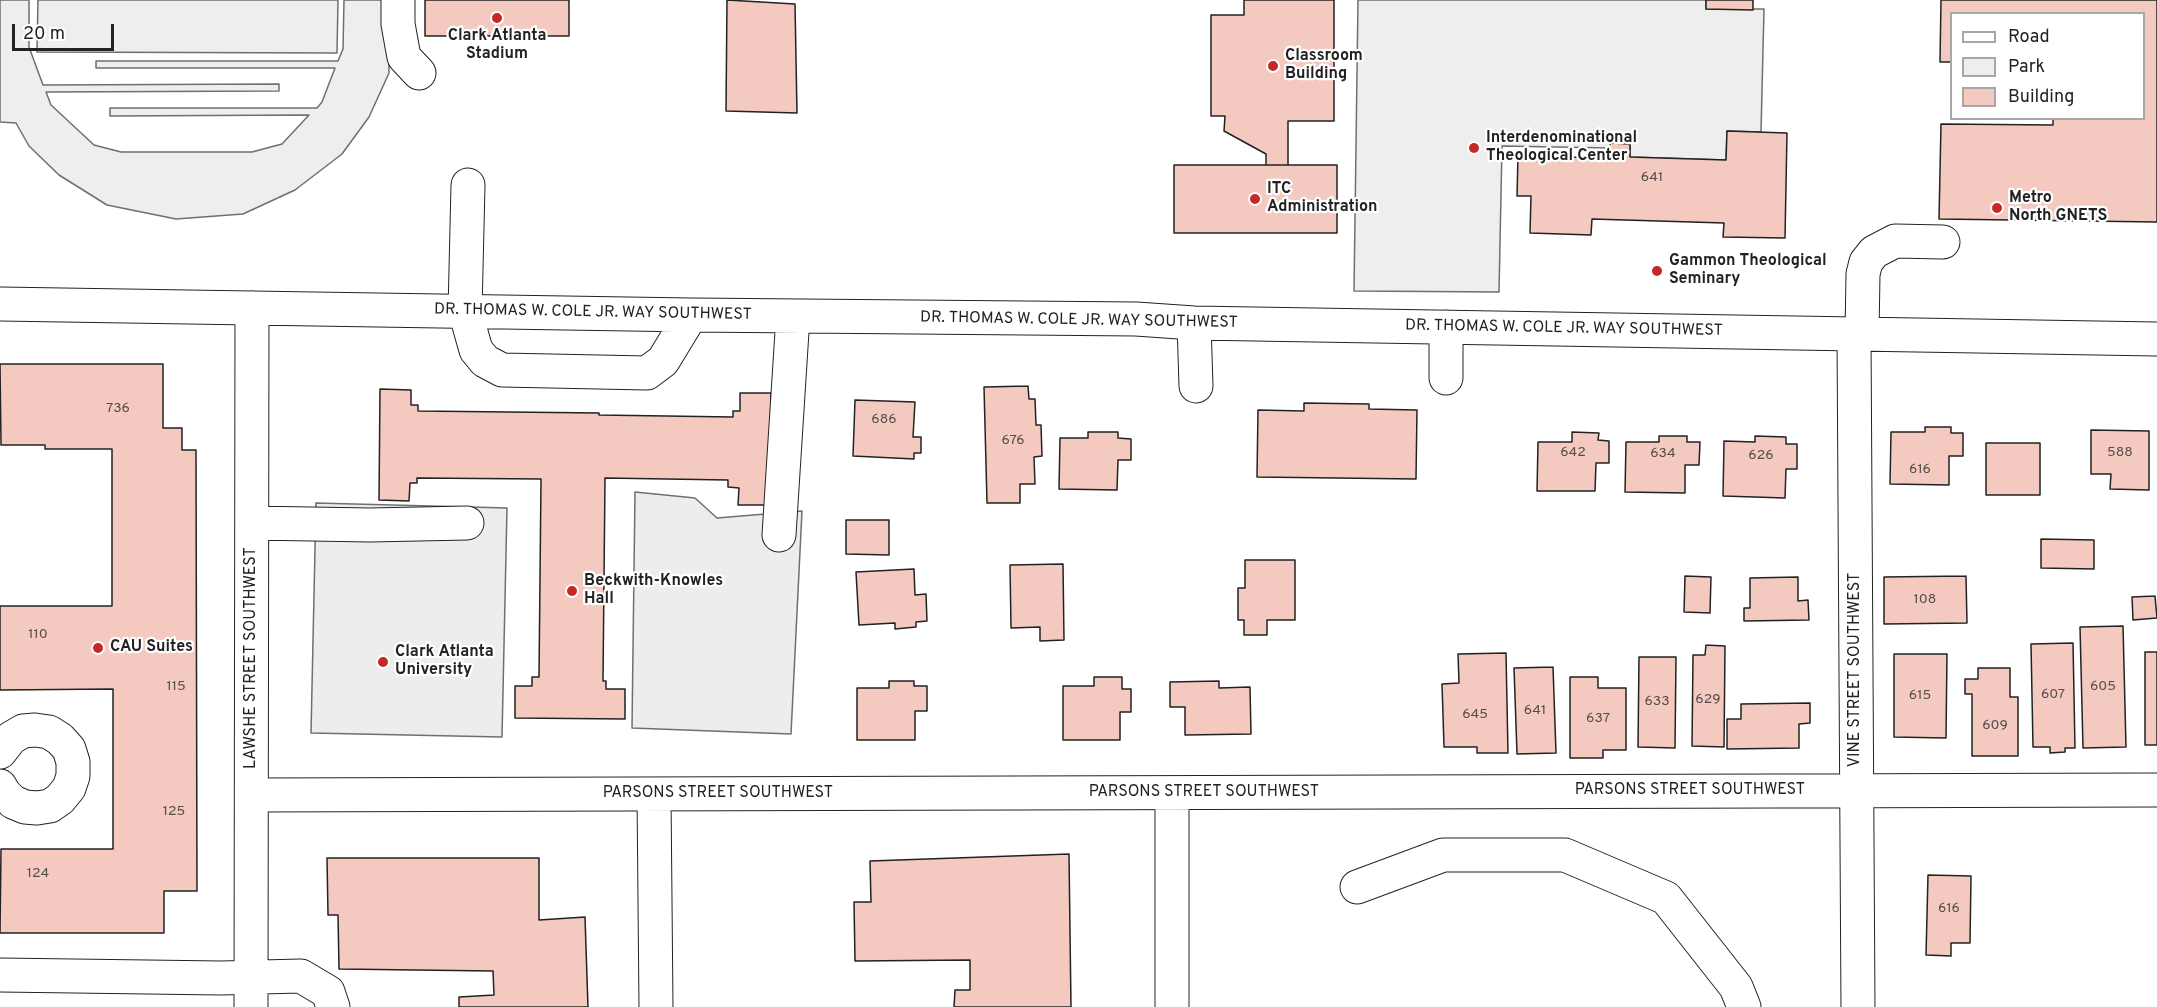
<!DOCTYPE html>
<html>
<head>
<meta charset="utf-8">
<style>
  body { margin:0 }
  #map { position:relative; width:2157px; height:1007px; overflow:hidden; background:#fff; font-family:Overpass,sans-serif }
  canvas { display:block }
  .legend { position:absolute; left:1950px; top:12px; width:195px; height:108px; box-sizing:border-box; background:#fff; border:2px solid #a7a7a7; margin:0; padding:8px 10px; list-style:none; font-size:18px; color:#222 }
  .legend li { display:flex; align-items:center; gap:12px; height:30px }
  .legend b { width:30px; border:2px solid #a7a7a7 }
  .scale { position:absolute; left:12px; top:24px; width:102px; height:27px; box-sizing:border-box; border:3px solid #222; border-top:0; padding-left:8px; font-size:18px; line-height:21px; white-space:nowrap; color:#222; -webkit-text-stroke:4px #fff; paint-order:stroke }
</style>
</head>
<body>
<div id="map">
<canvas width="2157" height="1007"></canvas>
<ul class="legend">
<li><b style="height:8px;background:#fff"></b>Road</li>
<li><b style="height:16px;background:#eee"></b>Park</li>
<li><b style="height:16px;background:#f3c9c0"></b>Building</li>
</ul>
<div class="scale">20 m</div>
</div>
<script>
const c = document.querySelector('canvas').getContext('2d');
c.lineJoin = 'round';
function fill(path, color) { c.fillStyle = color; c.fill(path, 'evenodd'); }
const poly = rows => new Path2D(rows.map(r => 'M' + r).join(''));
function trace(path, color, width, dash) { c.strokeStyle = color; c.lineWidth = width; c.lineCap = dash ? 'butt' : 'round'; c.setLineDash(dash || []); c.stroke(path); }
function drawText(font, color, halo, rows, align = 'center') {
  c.font = font + ' Overpass,sans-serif'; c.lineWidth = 4.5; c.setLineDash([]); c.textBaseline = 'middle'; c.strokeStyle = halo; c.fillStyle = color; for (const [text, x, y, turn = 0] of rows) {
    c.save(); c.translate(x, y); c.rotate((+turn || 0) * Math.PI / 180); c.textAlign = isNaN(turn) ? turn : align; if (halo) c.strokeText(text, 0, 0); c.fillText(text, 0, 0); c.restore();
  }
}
const green = poly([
  [0,0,29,0,29,47,43,85,279,84,279,91,46,92,51,105,94,145,121,152,252,152,282,144,309,115,110,116,110,108,317,108,322,102,335,68,96,68,96,61,338,61,343,49,344,0,389,0,389,73,369,117,342,154,295,190,243,214,176,219,107,205,59,175,29,146,16,123,0,122,0,0],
  [38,0,338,0,337,53,37,52,38,0],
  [1358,0,1706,0,1706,9,1764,9,1761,132,1727,131,1726,160,1630,157,1630,144,1611,143,1610,148,1502,146,1499,292,1354,291,1358,0]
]);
fill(green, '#eee');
trace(green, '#6f6f6f', 1.5);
const parking = poly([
  [635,492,695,498,717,518,802,511,791,734,632,728,635,492],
  [316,503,507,508,502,737,311,733,316,503]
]);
fill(parking, '#ededed');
trace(parking, '#6f6f6f', 1.5);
const building = poly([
  [425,0,569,0,569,36,425,36,425,0],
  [727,0,795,4,797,113,726,111,727,0],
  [1244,0,1334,0,1334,121,1288,121,1288,165,1266,165,1266,154,1224,131,1225,116,1211,116,1211,15,1244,15,1244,0],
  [1706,0,1753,0,1753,10,1706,9,1706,0],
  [1941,0,2157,0,2157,222,1939,219,1941,124,2053,125,2053,118,2144,118,2144,14,1952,14,1952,62,1940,62,1941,0],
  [1727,131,1787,133,1785,238,1723,237,1724,223,1592,219,1591,235,1530,233,1531,196,1517,196,1518,156,1610,158,1610,143,1630,144,1630,157,1726,160,1727,131],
  [1174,165,1337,165,1337,233,1174,233,1174,165],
  [0,364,163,364,163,428,182,428,182,450,196,450,197,891,164,891,164,933,0,933,1,849,113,849,113,689,0,690,0,606,112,606,112,449,45,449,45,445,1,445,0,364],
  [1028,386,1029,399,1035,399,1036,425,1041,425,1042,456,1034,457,1035,484,1020,484,1020,503,987,503,984,387,1028,386],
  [380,389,411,390,411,405,418,405,418,411,599,413,599,415,733,417,733,411,740,411,740,393,771,393,770,505,738,505,739,488,728,487,728,480,605,478,603,681,606,681,606,689,625,689,625,719,515,718,515,686,532,686,532,677,539,677,541,479,417,478,417,483,410,483,409,501,379,500,380,389],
  [855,400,915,402,913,437,921,437,921,453,914,453,914,459,853,456,855,400],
  [1304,403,1369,404,1369,409,1417,410,1416,479,1257,477,1258,410,1304,411,1304,403],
  [1925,427,1951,427,1951,433,1963,433,1963,456,1949,456,1949,485,1890,484,1891,432,1925,432,1925,427],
  [2091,430,2149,431,2149,490,2110,489,2111,474,2091,474,2091,430],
  [1088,432,1118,432,1118,438,1131,439,1131,460,1118,460,1117,490,1059,489,1060,438,1088,438,1088,432],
  [1572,432,1599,433,1598,440,1609,441,1609,463,1596,463,1595,491,1537,491,1538,442,1572,442,1572,432],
  [1659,436,1687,436,1687,442,1700,442,1699,465,1685,465,1685,493,1625,492,1626,442,1659,442,1659,436],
  [1755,436,1786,437,1786,444,1797,444,1797,469,1786,469,1785,498,1723,496,1724,441,1755,442,1755,436],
  [1986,443,2040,443,2040,495,1986,495,1986,443],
  [846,520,889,520,889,555,846,554,846,520],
  [2041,539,2094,540,2094,569,2041,568,2041,539],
  [1245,560,1295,560,1295,620,1267,620,1267,635,1244,635,1244,620,1238,620,1238,588,1245,588,1245,560],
  [1063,564,1064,640,1040,641,1040,627,1011,628,1010,565,1063,564],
  [914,569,915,595,926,594,927,621,916,622,916,627,895,629,895,623,859,625,856,572,914,569],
  [1685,576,1711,577,1710,613,1684,612,1685,576],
  [1966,576,1967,623,1884,624,1884,577,1966,576],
  [1798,577,1798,601,1808,600,1809,620,1744,621,1744,608,1750,608,1750,578,1798,577],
  [2155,596,2157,618,2133,620,2132,597,2155,596],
  [2123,626,2126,747,2083,748,2080,627,2123,626],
  [2073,643,2075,748,2065,748,2065,752,2050,753,2050,747,2033,747,2031,644,2073,643],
  [1706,645,1725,646,1724,747,1692,746,1693,655,1705,655,1706,645],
  [2145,652,2157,652,2157,745,2145,745,2145,652],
  [1506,653,1508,753,1477,753,1477,747,1444,747,1442,684,1459,683,1458,654,1506,653],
  [1894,654,1947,654,1946,738,1894,737,1894,654],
  [1639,657,1676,657,1675,748,1638,747,1639,657],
  [1553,667,1556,753,1517,754,1514,668,1553,667],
  [1978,668,2010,668,2010,697,2018,697,2018,756,1972,756,1972,694,1965,694,1965,679,1978,679,1978,668],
  [1094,677,1122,677,1122,689,1131,689,1131,712,1120,712,1120,740,1063,740,1063,686,1094,686,1094,677],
  [1570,677,1598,677,1598,688,1626,688,1626,750,1603,750,1603,758,1570,758,1570,677],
  [889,681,914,681,914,686,927,686,927,711,915,711,915,740,857,740,857,688,889,688,889,681],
  [1219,681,1219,688,1250,687,1251,734,1185,735,1185,707,1170,707,1170,682,1219,681],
  [1810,703,1810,723,1799,724,1799,748,1727,749,1727,719,1741,719,1741,704,1810,703],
  [1069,854,1071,1007,954,1007,955,990,970,990,970,960,855,961,854,902,871,902,870,861,1069,854],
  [327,858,539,858,539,920,585,917,588,1007,459,1007,459,997,494,995,493,971,339,969,338,915,328,915,327,858],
  [1928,875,1971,876,1970,943,1951,943,1951,956,1926,955,1928,875]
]);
fill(building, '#f3c9c0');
trace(building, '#222', 1.5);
const minor = poly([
  [398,0,398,24,404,57,419,73],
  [468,185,465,311,476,350,485,361,502,370,647,373,663,361,691,315],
  [0,304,691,315,1136,319,1194,323,2157,339],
  [1194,323,1196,386],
  [1854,334,1858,1007],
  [1862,334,1863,274,1866,262,1874,252,1895,241,1943,242],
  [1446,378,1446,327],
  [252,523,370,525,467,523],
  [779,535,793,316],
  [0,752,11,738,23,731,35,730,49,732,60,739,69,749,73,762,73,776,69,788,60,799,50,806,37,808,25,807,13,802,4,793,0,786],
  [1172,793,1172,1007],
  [654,794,656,1007],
  [252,795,2157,790],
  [1357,887,1443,855,1565,855,1666,898,1736,987,1744,1007],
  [0,975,221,978,301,976,328,992,333,1007],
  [251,1007,252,308]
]);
trace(minor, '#222', 35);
trace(minor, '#fff', 33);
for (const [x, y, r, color] of [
  [497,18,6,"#c62828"],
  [1273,66,6,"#c62828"],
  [1474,148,6,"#c62828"],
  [1255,199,6,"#c62828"],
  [1997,208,6,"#c62828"],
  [1657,271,6,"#c62828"],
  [572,591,6,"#c62828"],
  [98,648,6,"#c62828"],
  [383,662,6,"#c62828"]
]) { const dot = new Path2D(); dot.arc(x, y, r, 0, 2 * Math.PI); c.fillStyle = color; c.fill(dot); trace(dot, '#fff', 2); }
drawText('14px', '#564c4a', null, [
  ["641",1652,178],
  ["736",118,409],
  ["686",884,420],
  ["676",1013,441],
  ["642",1573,453],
  ["588",2120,453],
  ["634",1663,454],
  ["626",1761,456],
  ["616",1920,470],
  ["108",1925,600],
  ["110",38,635],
  ["115",176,687],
  ["605",2103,687],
  ["607",2053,695],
  ["615",1920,696],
  ["629",1708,700],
  ["633",1657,702],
  ["641",1535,711],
  ["645",1475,715],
  ["637",1598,719],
  ["609",1995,726],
  ["125",174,812],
  ["124",38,874],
  ["616",1949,909]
]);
drawText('bold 16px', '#222', '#fff', [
  ["Clark Atlanta",497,37,"center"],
  ["Stadium",497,55,"center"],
  ["Classroom",1285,57],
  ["Building",1285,75],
  ["Interdenominational",1486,139],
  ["Theological Center",1486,157],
  ["ITC",1267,190],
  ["Administration",1267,208],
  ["Metro",2009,199],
  ["North GNETS",2009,217],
  ["Gammon Theological",1669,262],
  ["Seminary",1669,280],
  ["Beckwith-Knowles",584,582],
  ["Hall",584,600],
  ["CAU Suites",110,648],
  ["Clark Atlanta",395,653],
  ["University",395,671]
], 'left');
drawText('16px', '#222', '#fff', [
  ["DR. THOMAS W. COLE JR. WAY SOUTHWEST",593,313,1],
  ["DR. THOMAS W. COLE JR. WAY SOUTHWEST",1079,321,1],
  ["DR. THOMAS W. COLE JR. WAY SOUTHWEST",1564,329,1],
  ["LAWSHE STREET SOUTHWEST",252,658,-90],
  ["VINE STREET SOUTHWEST",1856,670,-90],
  ["PARSONS STREET SOUTHWEST",1690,791],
  ["PARSONS STREET SOUTHWEST",1204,793],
  ["PARSONS STREET SOUTHWEST",718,794]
]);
</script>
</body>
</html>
